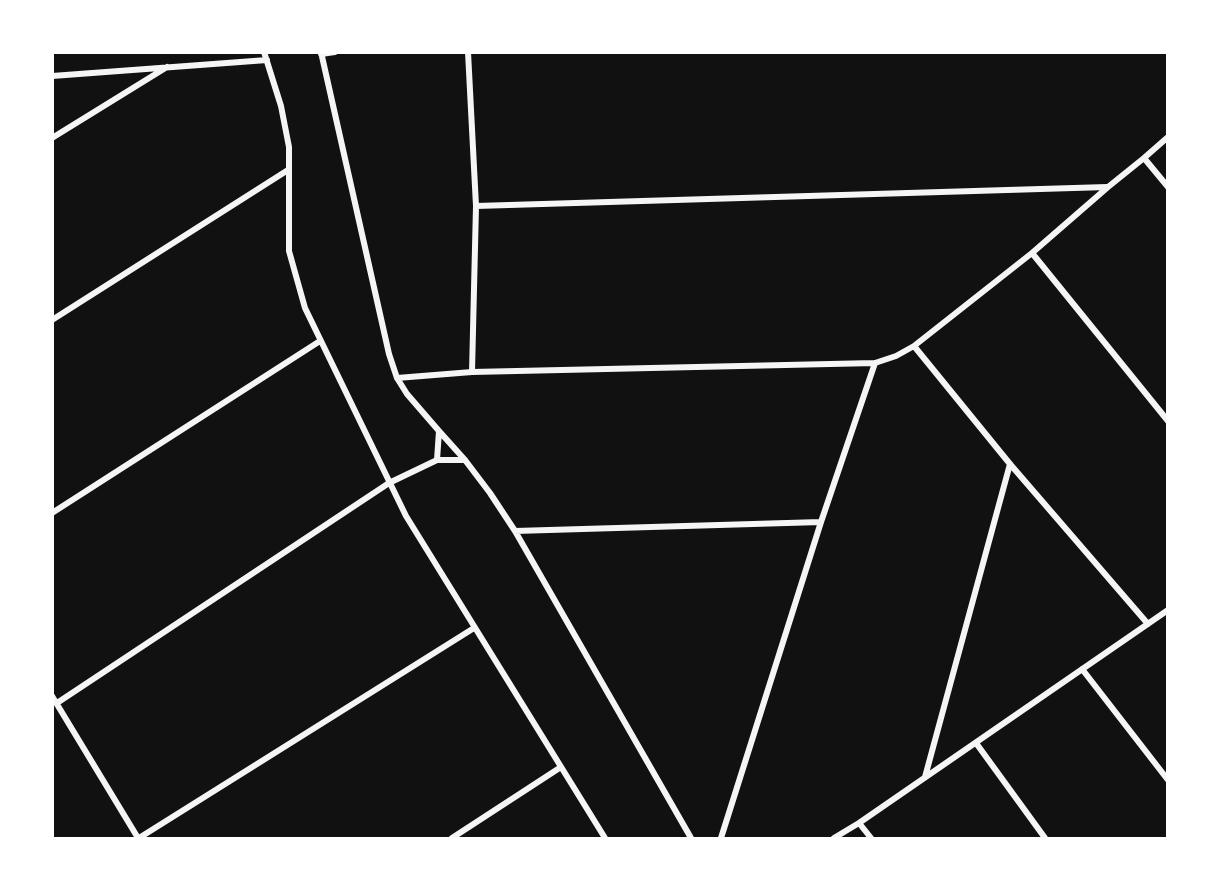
<!DOCTYPE html>
<html>
<head>
<meta charset="utf-8">
<style>
  body { margin:0 }
  #map { position:relative; width:1220px; height:891px; overflow:hidden; background:#111; font-family:Helvetica,sans-serif }
  canvas { display:block }
  .frame { position:absolute; inset:0; border:54px solid #fff; pointer-events:none }
</style>
</head>
<body>
<div id="map">
<canvas width="1220" height="891"></canvas>
<div class="frame"></div>
</div>
<script>
const c = document.querySelector('canvas').getContext('2d');
c.lineJoin = 'round';
const poly = rows => new Path2D(rows.map(r => 'M' + r).join(''));
function trace(path, color, width, dash) { c.strokeStyle = color; c.lineWidth = width; c.lineCap = dash ? 'butt' : 'round'; c.setLineDash(dash || []); c.stroke(path); }
trace(poly([
  [264,52,281,106,289,147,289,251,305,308,406,516,605,838],
  [321,52,389,354,397,378,407,394,439,431,465,460,490,493,515,531,691,838],
  [468,52,476,206,472,372],
  [321,54,335,52],
  [52,76,267,60],
  [52,138,167,67],
  [1144,158,1168,187],
  [476,206,1107,187],
  [1032,253,1168,421],
  [52,320,288,170],
  [914,346,1010,464,1148,624],
  [397,378,472,372,875,363,896,356,914,346,1032,253,1108,187,1144,158,1168,137],
  [437,460,439,431],
  [52,513,320,341],
  [515,531,821,522],
  [1082,669,1168,780],
  [52,696,138,838],
  [57,703,389,483,437,460,465,460],
  [976,743,1045,838],
  [925,777,1010,464],
  [859,823,871,838],
  [139,838,474,628],
  [452,838,561,767],
  [721,838,821,522,875,363],
  [834,838,859,823,1168,610]
]), '#f5f5f5', 6);
</script>
</body>
</html>
